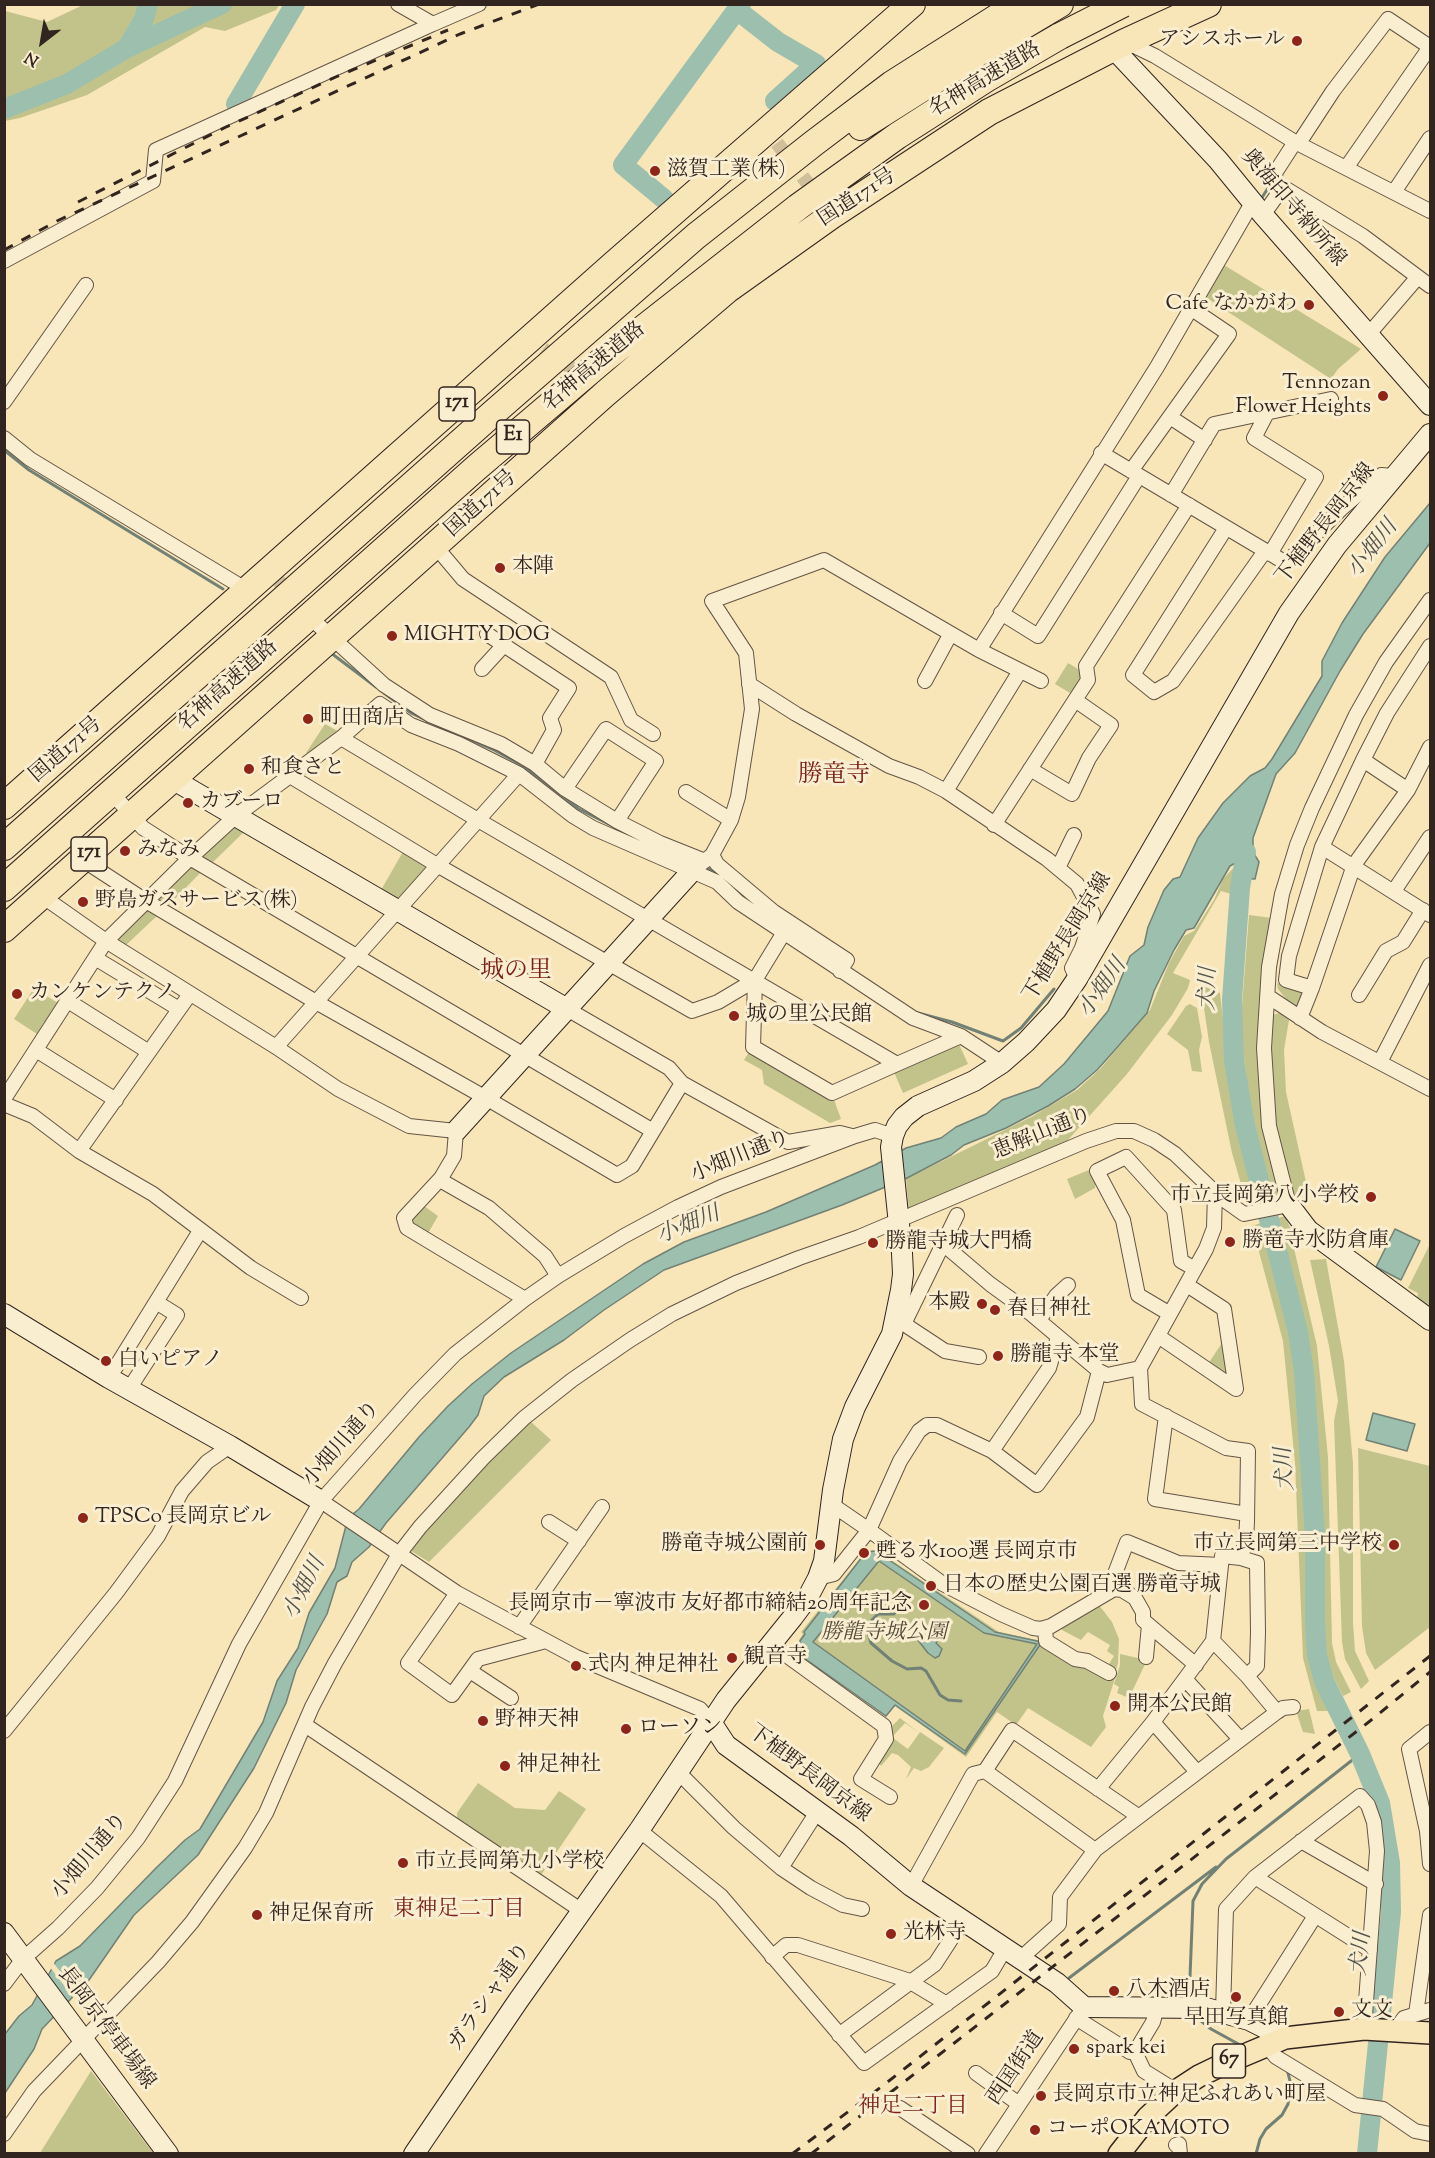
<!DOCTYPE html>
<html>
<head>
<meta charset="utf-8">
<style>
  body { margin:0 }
  #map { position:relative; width:1435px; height:2158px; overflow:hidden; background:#f8e5b8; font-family:"Sorts Mill Goudy",serif }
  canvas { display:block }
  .frame { position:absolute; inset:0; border:6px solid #322520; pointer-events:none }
  .north { position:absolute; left:12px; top:12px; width:60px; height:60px; -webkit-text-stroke:4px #faeed1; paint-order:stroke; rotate:211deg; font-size:16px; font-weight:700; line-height:24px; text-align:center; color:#322520 }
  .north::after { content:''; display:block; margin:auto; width:21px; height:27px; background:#322520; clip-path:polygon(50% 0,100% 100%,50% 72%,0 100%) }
</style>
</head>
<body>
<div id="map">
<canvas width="1435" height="2158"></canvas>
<div class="frame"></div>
<div class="north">N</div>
</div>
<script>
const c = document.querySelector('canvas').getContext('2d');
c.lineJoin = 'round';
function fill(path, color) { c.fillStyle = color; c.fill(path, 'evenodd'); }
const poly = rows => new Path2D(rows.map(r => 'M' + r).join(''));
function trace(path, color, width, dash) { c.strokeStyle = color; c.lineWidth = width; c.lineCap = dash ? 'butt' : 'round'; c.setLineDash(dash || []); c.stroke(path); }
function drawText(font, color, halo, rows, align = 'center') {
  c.font = font + ' "Sorts Mill Goudy","Noto Serif JP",serif'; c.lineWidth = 6; c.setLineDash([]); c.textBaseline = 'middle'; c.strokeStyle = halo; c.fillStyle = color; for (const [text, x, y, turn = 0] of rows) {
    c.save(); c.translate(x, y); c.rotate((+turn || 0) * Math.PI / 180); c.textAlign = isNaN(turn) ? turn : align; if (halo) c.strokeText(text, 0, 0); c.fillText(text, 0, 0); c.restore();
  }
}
fill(poly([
  [83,5,83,4,279,5,276,10,225,31,205,27,87,95,20,118,5,121,5,11,47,22],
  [1224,265,1361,349,1338,369,1331,379,1205,297],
  [1068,663,1083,672,1085,681,1075,696,1055,684],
  [325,724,341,733,310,757,306,753],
  [236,825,246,830,210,865,203,861,201,855,231,826],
  [404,850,433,867,403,899,397,900,381,890],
  [1239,862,1231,894,1221,891,1173,973,1190,980,1188,988,1172,1015,1127,1074,1068,1140,1062,1145,909,1212,906,1179,1033,1116,1077,1090,1100,1069,1150,1010,1169,963,1184,936,1194,931,1214,900,1223,879],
  [194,866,202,871,169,905,161,901,159,896,188,868],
  [151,909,159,914,125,946,120,942,118,936,146,910],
  [1249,915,1272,918,1260,1006,1257,1048,1265,1131,1280,1199,1268,1202,1258,1160,1240,1031],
  [1277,983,1300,989,1303,994,1300,1007,1295,1008,1286,999,1278,989],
  [1203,986,1220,993,1228,1064,1259,1206,1248,1208,1232,1153,1209,1042,1202,994],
  [34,988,61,1005,48,1025,44,1022,37,1034,14,1019],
  [1190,1004,1197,1008,1202,1037,1199,1050,1202,1072,1192,1071,1188,1050,1167,1034,1186,1006],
  [1280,1013,1289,1020,1284,1050,1286,1092,1310,1200,1297,1201,1285,1170,1276,1132,1268,1034,1272,1015],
  [959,1044,968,1064,903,1093,894,1072],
  [751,1049,833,1097,841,1119,830,1123,764,1084,762,1070,744,1060],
  [1089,1170,1096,1182,1095,1188,1075,1199,1067,1179],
  [424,1206,438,1216,427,1235,414,1228,412,1219],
  [1285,1216,1292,1232,1292,1240,1317,1346,1328,1457,1332,1643,1336,1662,1351,1692,1343,1696,1328,1667,1323,1644,1319,1508,1312,1393,1306,1343,1281,1244,1272,1220],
  [1264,1222,1295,1340,1308,1464,1313,1655,1328,1711,1317,1711,1303,1658,1295,1463,1283,1341,1252,1226],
  [1430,1244,1430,1309,1417,1300,1418,1293,1408,1288],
  [1326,1259,1344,1361,1353,1464,1353,1623,1355,1651,1369,1681,1361,1689,1345,1659,1342,1642,1334,1421,1338,1401,1329,1346,1310,1260],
  [1224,1340,1228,1370,1224,1375,1208,1364],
  [530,1421,551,1440,429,1562,408,1549,484,1465],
  [1358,1448,1430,1466,1430,1627,1375,1670,1366,1653,1362,1626],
  [876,1550,999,1632,1040,1641,1115,1678,1103,1716,1106,1727,1091,1747,1028,1708,1016,1725,997,1712,966,1757,895,1706,886,1717,803,1658,806,1655,801,1651,799,1640,803,1634,801,1632,866,1551],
  [1099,1605,1112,1622,1119,1639,1118,1663,1115,1674,1091,1656,1109,1664,1114,1656,1107,1651,1110,1645,1088,1632,1081,1640,1062,1630,1062,1626],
  [1120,1654,1147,1660,1129,1698,1117,1693,1119,1687,1114,1684,1120,1665],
  [1309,1709,1315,1734,1303,1732,1296,1711],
  [900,1718,918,1732,905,1723,892,1737,901,1744,908,1749,920,1732,944,1748,929,1767,921,1771,914,1768,906,1779,911,1767,898,1755,892,1753,881,1766,878,1761,891,1727],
  [478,1783,515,1808,545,1810,559,1791,586,1809,539,1878,457,1823,457,1813],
  [91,2071,153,2153,40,2153]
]), '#c2c38b');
const water = poly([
  [1430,503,1430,543,1363,634,1340,671,1295,753,1276,774,1253,838,1253,852,1259,862,1255,879,1236,878,1239,861,1230,866,1194,928,1186,930,1174,950,1154,991,1147,1013,1114,1051,1097,1070,1075,1089,1048,1106,1006,1128,964,1145,951,1155,907,1178,842,1205,664,1270,604,1310,564,1340,504,1377,484,1396,478,1415,469,1427,386,1523,369,1547,352,1562,347,1576,337,1582,327,1614,296,1670,286,1703,254,1768,198,1855,134,1915,89,1980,42,2029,34,2049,5,2093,5,2034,19,2016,32,2005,56,1961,80,1946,156,1868,185,1840,200,1829,263,1722,277,1681,298,1648,309,1613,335,1568,348,1518,359,1509,419,1437,448,1406,472,1384,511,1353,643,1264,684,1242,766,1212,875,1165,906,1148,941,1138,956,1127,986,1114,1002,1100,1039,1087,1064,1064,1108,1011,1130,956,1144,945,1148,927,1164,890,1173,879,1180,877,1198,838,1223,803,1250,776,1265,768,1272,759,1322,676,1322,661,1342,623,1385,557,1430,503],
  [1395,1229,1420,1241,1401,1280,1376,1267,1395,1229],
  [1373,1413,1415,1424,1407,1451,1366,1440,1373,1413],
  [876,1551,995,1632,1042,1642,965,1754,895,1705,886,1716,804,1658,806,1655,801,1651,800,1641,805,1634,804,1632,866,1552,876,1551],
  [879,1561,984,1633,1037,1644,965,1751,813,1642,879,1561],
  [921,1635,932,1641,935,1637,939,1639,936,1643,942,1649,939,1656,935,1658,928,1653,917,1639,921,1635]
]);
fill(water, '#9dbfae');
trace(water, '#728175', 1.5);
fill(poly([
  [52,1961,79,1996,75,2000,49,1966]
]), '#f8e5b8');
trace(poly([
  [1261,199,1270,185],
  [4,450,29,470,223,589],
  [331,653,376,687],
  [384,693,411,713,426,720],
  [451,731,494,750,522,765,579,809,636,838],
  [703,867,716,872],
  [723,878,749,902],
  [918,1013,952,1022,1003,1041,1021,1028,1054,989],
  [905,1595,894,1614,878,1614,871,1621,867,1629,871,1643,892,1661,907,1669,921,1668,926,1671,940,1695,948,1700,961,1701],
  [1226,1859,1360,1754],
  [1069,1978,1216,1867],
  [1189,2002,1193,1901,1202,1884,1226,1859],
  [1195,2016,1211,2029,1242,2046],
  [1256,2154,1260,2139,1266,2129,1282,2115,1288,2104,1290,2081,1287,2069]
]), '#728175', 3);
trace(poly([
  [737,10,778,42,816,64,775,101],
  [127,48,222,4],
  [236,104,295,4],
  [4,109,67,84,127,48,144,19,148,4],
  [664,199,623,165,741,4],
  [1246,852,1240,888,1232,1000,1234,1061,1245,1126,1298,1332,1304,1372,1315,1536,1315,1620,1317,1655,1324,1681,1360,1754,1380,1803,1390,1863,1391,1912,1367,2154]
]), '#9dbfae', 20);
trace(poly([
  [777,143,818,197],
  [543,349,586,378],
  [276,578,313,619]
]), '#d0bf9a', 14, [14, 7]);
const street = poly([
  [398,4,433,24,479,4],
  [1126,42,1155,56,1295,142,1430,211],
  [1299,143,1333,91,1388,19,1430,47,1346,168],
  [1283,187,1363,236,1430,286],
  [1394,192,1430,138],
  [1263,215,1283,187,1276,182,1275,173,1295,142],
  [4,261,153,181,156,150,433,24],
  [1368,335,1417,278],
  [4,402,86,285],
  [1267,413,1254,438,1316,477,1270,554],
  [1170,417,1205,440],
  [4,438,30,459,247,590],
  [1101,453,1286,563,1341,509,1381,475,1394,476],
  [1131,471,1229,334,1192,309],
  [1171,495,1214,424,1331,399],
  [1226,528,1133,675,1154,692,1173,681,1265,551],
  [436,547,463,579,611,677,631,720,653,734],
  [1001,613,1038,636,1139,476],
  [315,622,384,685,430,715,501,744,535,764,565,789,617,821,660,843,705,861],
  [487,634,569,688,550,718,554,730,535,764],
  [1430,646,1387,713,1363,760,1408,790,1430,747],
  [979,650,1041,681],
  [482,669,504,645],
  [925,681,950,635],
  [749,684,796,714,889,766,919,777,946,791,1047,859,1077,884,1093,914,1082,948,1072,968,1077,979],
  [341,738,478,820,897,1064,961,1036],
  [1030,769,1072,794,1089,758,1111,725,1075,700],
  [290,776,437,865,692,1011,718,1002,755,980],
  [565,789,606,729,656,761,617,821],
  [946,791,1020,671],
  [686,792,731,820],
  [119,801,143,828,190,858,653,1131],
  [994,825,1088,680,1086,666,1189,505],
  [1322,847,1430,915],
  [712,855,717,864,774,912,847,960,840,971],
  [83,860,146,901,316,1002,486,1098,617,1175,632,1166,682,1083],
  [1058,868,1074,835],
  [692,871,712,855,731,820,738,797,752,709,746,653,712,601,824,560,979,650,1157,367,1248,210],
  [1394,891,1430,837],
  [42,896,106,941,276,1047,338,1089,409,1126,456,1131,454,1156,441,1178,404,1218,407,1228,525,1299],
  [783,934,755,980,753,1047,832,1093,897,1064],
  [95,958,179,1009],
  [1312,988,1354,865,1408,790],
  [1359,995,1386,951,1403,942,1423,910],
  [1269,997,1322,1032,1430,1089],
  [68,1001,149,1052],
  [567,1009,669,1068,682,1083,788,1142,840,1133,852,1136],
  [1300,1018,1312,988,1286,980,1289,956,1322,847,1363,760],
  [276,1047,519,774],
  [36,1050,116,1100],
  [1380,1062,1430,965],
  [4,1099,106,941,190,858,237,815,341,738,380,704,411,725,459,744,519,774,573,816,593,828,717,882,738,902,913,1018,961,1036,1002,1063],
  [4,1104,33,1116,79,1151,153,1194,251,1268,301,1298],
  [79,1151,190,994],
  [440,1180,489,1208,545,1256,558,1276],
  [1215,1192,1214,1228,1206,1249,1140,1368,1142,1404,1226,1448,1248,1451,1247,1522,1246,1540,1241,1558,1257,1563,1258,1632,1257,1666,1247,1676],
  [943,1244,990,1284,1030,1313,1099,1371,1107,1375,1140,1368],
  [1170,1314,1138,1295,1123,1220,1097,1171,1126,1157,1174,1210,1181,1261,1195,1269],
  [1039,1320,1056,1296,1068,1285],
  [896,1321,904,1324,945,1351,979,1357],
  [904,1324,957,1215],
  [1158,1336,1236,1389,1224,1309,1187,1285],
  [1058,1337,1049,1368,992,1451,937,1425,927,1425,919,1431,900,1461,869,1530,943,1584,1001,1614,1033,1628,1041,1629,1051,1626,1114,1589,1122,1590,1135,1598,1143,1612,1143,1620,1196,1665],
  [109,1378,200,1231],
  [129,1389,177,1315,156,1302],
  [1166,1416,1155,1499,1247,1514],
  [992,1451,1037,1485,1087,1417,1099,1371],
  [321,1501,457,1593,576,1657,700,1709,711,1722],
  [549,1522,579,1541],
  [818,1578,834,1574,869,1530,831,1504],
  [1114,1589,1111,1584,1127,1542,1178,1563,1221,1565],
  [457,1593,408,1663,452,1695,478,1659,546,1641],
  [519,1627,602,1507],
  [1045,1628,1046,1641,1075,1659,1087,1661,1109,1673],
  [1213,1641,1222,1556,1241,1558],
  [771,1644,884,1726,886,1739,861,1779,890,1797],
  [1146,1657,1149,1625],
  [470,1671,511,1698],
  [1185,1679,1240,1739],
  [1277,1712,1283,1708,1293,1707],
  [1153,1722,1197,1772],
  [305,1725,582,1911],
  [4,1731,116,1593,158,1536,182,1491,207,1462,230,1446],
  [1430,1732,1409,1749,1427,1831,1430,1864],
  [677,1771,734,1828,781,1868,811,1888,843,1905,862,1909],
  [985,1771,1095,1850],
  [639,1830,721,1896,864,2063,992,1971,1005,1949],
  [1301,1841,1376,1884],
  [781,1868,817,1812],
  [1255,1877,1370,1950],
  [911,1886,973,1774,985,1771,1012,1730,1138,1816],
  [772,1957,786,1945,798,1945,907,1980,947,2004],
  [1020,1959,1059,1924,1060,1897,1095,1850,1277,1712,1247,1676,1213,1641,1153,1722,1098,1789],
  [4,1984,23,1959,58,1928,97,1888,138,1838,175,1781,239,1644,321,1501,415,1395,455,1354,525,1299,558,1276,624,1236,678,1207,721,1187,855,1136,875,1130,893,1136],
  [1157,2007,1153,2022,1135,2052,1144,2071,1176,2091],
  [1223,2012,1226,1909,1255,1877,1360,1796,1368,1805,1374,1822,1377,1851,1364,2029],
  [1416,2014,1430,1915],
  [1076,2018,1130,2052,1135,2052],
  [1249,2020,1315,1916],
  [1395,2030,1404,2018,1430,2010],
  [839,2035,935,1964,963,1921],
  [1267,2046,1276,2057,1355,2105,1383,2109,1415,2131,1430,2134],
  [976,2073,1019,2104],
  [900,2108,968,2154],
  [4,2134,34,2091,158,1962,192,1922,245,1848,266,1813,312,1707,335,1663,399,1554,420,1527,483,1458,524,1418,572,1380,630,1340,672,1314,736,1283,799,1258,859,1237,1086,1141,1116,1131,1134,1131,1154,1140,1175,1154,1220,1197,1244,1214,1289,1205,1269,1126,1264,1048,1269,967,1282,894,1297,845,1312,808,1356,715,1386,662,1430,600],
  [1176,2145,1179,2144,1180,2154],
  [986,2154,1084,2007]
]);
const secondary = poly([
  [1113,48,1218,160,1263,215,1430,405],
  [174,780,567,1009],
  [456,1131,692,871],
  [1289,1205,1308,1230,1430,1320],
  [4,1314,109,1378,230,1446,321,1501],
  [711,1722,726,1745,851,1836,911,1886,1057,1983,1084,2007,1206,2008,1249,2020,1285,2038],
  [4,1933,168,2154],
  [414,2154,518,2001,640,1829,726,1700,793,1617,808,1597,818,1578,824,1561,833,1490,843,1439,855,1407,892,1334,901,1290,903,1274,902,1253,891,1147,893,1136,897,1126,904,1117,918,1106,974,1081,1002,1063,1026,1042,1056,1010,1077,979,1289,613,1337,545,1430,434]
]);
const primary = poly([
  [1119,2154,1148,2117,1176,2091,1199,2076,1228,2062,1285,2038,1364,2029,1430,2033]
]);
const highway = poly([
  [861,127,983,50,1060,4],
  [4,806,614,264,912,4],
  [4,847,492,414,696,236,814,143,892,84,1018,4],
  [4,888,476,468,603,360,798,207,897,136,986,79,1060,36],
  [4,929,606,393,727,290,831,216,989,112,1125,42,1208,4]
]);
trace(street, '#645546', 16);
trace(secondary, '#322520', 22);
trace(primary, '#322520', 24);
trace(highway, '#322520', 28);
trace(street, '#faeed1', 14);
trace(secondary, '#faeed1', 20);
trace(primary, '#f8e5b8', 21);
trace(highway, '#f8e5b8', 26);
trace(poly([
  [78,202,226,127,338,76,448,30],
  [4,250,57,221,460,34,539,4],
  [792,2154,885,2084,1430,1656],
  [811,2154,1370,1721,1430,1672]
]), '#322520', 3, [10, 10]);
const highwayBridge = poly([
  [1060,36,1123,4]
]);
trace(highwayBridge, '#322520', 28, []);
trace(highwayBridge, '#f8e5b8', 26);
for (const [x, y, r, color] of [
  [1297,41,6,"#8f2418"],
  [655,171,6,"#8f2418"],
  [1309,305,6,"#8f2418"],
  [1383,396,6,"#8f2418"],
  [500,568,6,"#8f2418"],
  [392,636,6,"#8f2418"],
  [308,719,6,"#8f2418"],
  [249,769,6,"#8f2418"],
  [188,803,6,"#8f2418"],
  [125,851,6,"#8f2418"],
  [83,902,6,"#8f2418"],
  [17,994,6,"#8f2418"],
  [734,1016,6,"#8f2418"],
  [1371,1197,6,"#8f2418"],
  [1230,1242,6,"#8f2418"],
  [873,1243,6,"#8f2418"],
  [982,1304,6,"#8f2418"],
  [995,1310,6,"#8f2418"],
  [998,1356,6,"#8f2418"],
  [106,1361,6,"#8f2418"],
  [83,1518,6,"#8f2418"],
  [820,1545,6,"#8f2418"],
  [1394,1545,6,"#8f2418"],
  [864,1553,6,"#8f2418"],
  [931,1586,6,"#8f2418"],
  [924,1605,6,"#8f2418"],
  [732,1658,6,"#8f2418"],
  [576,1666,6,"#8f2418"],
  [1115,1706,6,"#8f2418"],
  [483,1721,6,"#8f2418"],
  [626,1729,6,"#8f2418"],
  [505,1766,6,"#8f2418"],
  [403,1863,6,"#8f2418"],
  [257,1915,6,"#8f2418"],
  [891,1934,6,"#8f2418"],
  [1114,1991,6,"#8f2418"],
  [1236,1997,6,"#8f2418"],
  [1339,2012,6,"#8f2418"],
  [1074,2049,6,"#8f2418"],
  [1041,2096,6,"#8f2418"],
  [1035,2130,6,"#8f2418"]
]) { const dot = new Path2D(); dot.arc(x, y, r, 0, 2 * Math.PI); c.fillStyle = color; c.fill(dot); trace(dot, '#faeed1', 2); }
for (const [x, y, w] of [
  [457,404,36],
  [513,437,33],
  [89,854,36],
  [1229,2061,33]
]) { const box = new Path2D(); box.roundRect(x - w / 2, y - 17, w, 34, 4.5); c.fillStyle = '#faeed1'; c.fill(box); trace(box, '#322520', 1.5); }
drawText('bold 20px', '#322520', null, [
  ["171",457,404],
  ["E1",513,437],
  ["171",89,854],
  ["67",1229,2061]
]);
drawText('21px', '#322520', '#faeed1', [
  ["アシスホール",1285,41,"right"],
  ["滋賀工業(株)",667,171],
  ["Cafe なかがわ",1297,305,"right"],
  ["Tennozan",1371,384,"right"],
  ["Flower Heights",1371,408,"right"],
  ["本陣",512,568],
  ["MIGHTY DOG",404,636],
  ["町田商店",320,719],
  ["和食さと",261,769],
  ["カブーロ",200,803],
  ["みなみ",137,851],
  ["野島ガスサービス(株)",95,902],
  ["カンケンテクノ",29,994],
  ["城の里公民館",746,1016],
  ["市立長岡第八小学校",1359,1197,"right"],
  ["勝竜寺水防倉庫",1242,1242],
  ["勝龍寺城大門橋",885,1243],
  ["本殿",970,1304,"right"],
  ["春日神社",1007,1310],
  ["勝龍寺 本堂",1010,1356],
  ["白いピアノ",118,1361],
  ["TPSCo 長岡京ビル",95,1518],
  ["勝竜寺城公園前",808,1545,"right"],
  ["市立長岡第三中学校",1382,1545,"right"],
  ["甦る水100選 長岡京市",876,1553],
  ["日本の歴史公園百選 勝竜寺城",943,1586],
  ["長岡京市－寧波市 友好都市締結20周年記念",912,1605,"right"],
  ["観音寺",744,1658],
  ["式内 神足神社",588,1666],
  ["開本公民館",1127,1706],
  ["野神天神",495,1721],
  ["ローソン",638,1729],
  ["神足神社",517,1766],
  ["市立長岡第九小学校",415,1863],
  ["神足保育所",269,1915],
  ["光林寺",903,1934],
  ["八木酒店",1126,1991],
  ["文文",1351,2012],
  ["早田写真館",1236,2019,"center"],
  ["spark kei",1086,2049],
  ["長岡京市立神足ふれあい町屋",1053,2096],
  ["コーポOKAMOTO",1047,2130]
], 'left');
drawText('21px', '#322520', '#faeed1', [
  ["名神高速道路",986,81,-31],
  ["国道171号",858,199,-33],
  ["奥海印寺納所線",1292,209,49],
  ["名神高速道路",595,368,-40],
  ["国道171号",482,505,-42],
  ["下植野長岡京線",1327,525,-52],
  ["名神高速道路",229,687,-42],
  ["国道171号",67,751,-41],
  ["下植野長岡京線",1069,938,-58],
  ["恵解山通り",1043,1135,-22],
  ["小畑川通り",741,1158,-22],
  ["小畑川通り",343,1445,-49],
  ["下植野長岡京線",808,1775,37],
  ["小畑川通り",91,1857,-50],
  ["ガラシャ通り",491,1998,-55],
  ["長岡京停車場線",105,2029,53],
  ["西国街道",1017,2069,-56]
]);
drawText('italic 21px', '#564c3b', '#faeed1', [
  ["勝龍寺城公園",884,1634]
]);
drawText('italic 22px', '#52534b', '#faeed1', [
  ["小畑川",1374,550,-52],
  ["小畑川",1104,989,-55],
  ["犬川",1210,989,-88],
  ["小畑川",689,1227,-22],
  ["犬川",1287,1469,-94],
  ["小畑川",306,1589,-63],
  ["犬川",1363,1954,-84]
]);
drawText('22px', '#7a1f14', '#faeed1', [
  ["東神足二丁目",459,1911],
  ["神足二丁目",913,2108]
]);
drawText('24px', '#7a1f14', '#faeed1', [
  ["勝竜寺",834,777],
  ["城の里",516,973]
]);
</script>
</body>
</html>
